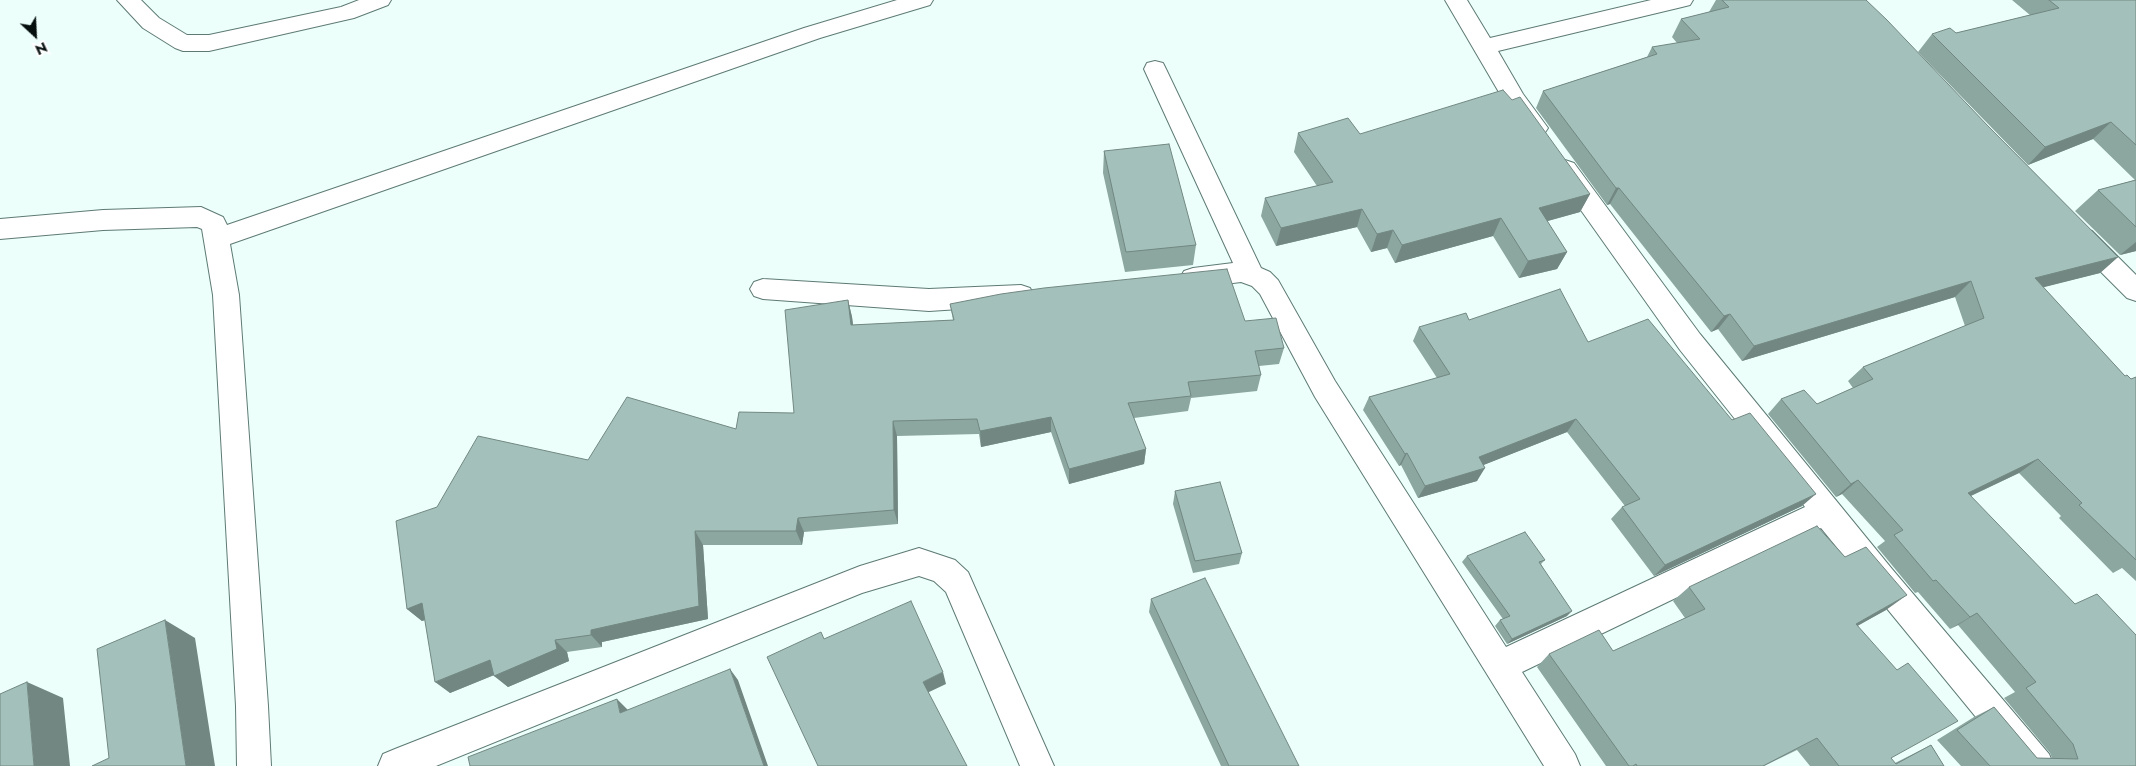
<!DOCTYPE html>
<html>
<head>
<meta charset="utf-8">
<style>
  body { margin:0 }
  #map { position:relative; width:2136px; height:766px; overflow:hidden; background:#ecfffb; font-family:Jost,sans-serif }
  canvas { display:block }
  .north { position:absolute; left:10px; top:10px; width:50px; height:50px; -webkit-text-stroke:4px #fff; paint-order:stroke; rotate:155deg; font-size:14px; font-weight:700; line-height:20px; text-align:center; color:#050f0d }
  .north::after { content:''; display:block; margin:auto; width:18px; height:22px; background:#050f0d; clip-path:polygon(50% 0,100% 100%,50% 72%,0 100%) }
</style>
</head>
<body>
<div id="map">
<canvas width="2136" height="766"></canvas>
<div class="north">N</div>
</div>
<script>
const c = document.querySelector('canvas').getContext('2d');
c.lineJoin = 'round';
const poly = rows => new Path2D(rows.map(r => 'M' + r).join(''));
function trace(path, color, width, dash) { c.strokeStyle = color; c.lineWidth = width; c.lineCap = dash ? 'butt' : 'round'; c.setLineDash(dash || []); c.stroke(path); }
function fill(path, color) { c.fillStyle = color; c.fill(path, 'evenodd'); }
const minor = poly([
  [117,0,141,0,159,18,187,35,209,35,341,7,359,0,391,0,388,5,354,18,209,51,183,51,175,48,143,28,117,0],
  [897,0,933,0,930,5,820,38,230,244,239,295,268,706,271,766,237,766,236,706,213,295,202,229,197,227,103,230,0,239,0,219,103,210,201,207,223,217,227,225,804,28,897,0],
  [1445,0,1467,0,1490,38,1651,0,1693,0,1690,5,1682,7,1498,51,1523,94,1548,128,1544,134,1536,137,1528,134,1507,106,1445,0],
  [1155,61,1163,63,1166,69,1261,268,1270,272,1278,280,1335,381,1506,647,1805,507,1680,350,1556,175,1553,169,1556,163,1565,160,1574,163,1700,334,1892,569,2049,754,2054,766,2016,766,1821,528,1522,672,1575,754,1580,766,1544,766,1315,397,1260,294,1252,286,1241,282,1193,288,1184,285,1180,278,1184,271,1193,268,1233,263,1144,69,1147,63,1155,61],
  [2083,228,2092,231,2136,275,2136,301,2127,298,2074,245,2070,238,2074,231,2083,228],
  [763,279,929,289,1021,285,1030,288,1034,295,1030,302,1021,305,929,311,763,299,754,296,750,289,754,282,763,279],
  [919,548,955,560,968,572,1054,766,1020,766,946,592,934,581,919,576,862,593,436,766,378,766,383,754,395,749,860,566,919,548]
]);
trace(minor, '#5e7a74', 2);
fill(minor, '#fff');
fill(poly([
  [1716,0,1866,0,1988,126,2118,257,2100,273,2043,287,2125,376,2131,379,2136,377,2136,581,2122,568,2113,573,2059,518,2061,516,2019,473,1971,496,2136,766,1961,766,1937,740,1974,717,1994,707,2037,758,2052,758,2050,753,2004,698,2015,692,1958,625,1950,629,1918,592,1915,593,1877,547,1885,541,1842,494,1836,497,1768,414,1781,399,1817,404,1853,388,1848,381,1863,367,1965,326,1955,297,1742,361,1718,329,1711,332,1610,204,1607,205,1536,108,1543,91,1647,57,1652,47,1677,43,1672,37,1681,19,1709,12],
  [2012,0,2136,0,2136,251,2120,255,2075,211,2098,190,2135,180,2093,139,2028,165,1918,52,1932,34,1956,33,2030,15],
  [1298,133,1360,134,1590,194,1580,212,1547,221,1567,252,1557,269,1519,278,1493,236,1395,263,1387,248,1371,252,1357,227,1276,246,1261,216,1265,198,1317,186,1294,152],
  [1104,151,1196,245,1193,265,1125,272,1103,173],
  [848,300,852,317,853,325,953,320,950,304,1245,321,1284,348,1279,364,1259,366,1261,375,1257,391,1191,398,1188,411,1134,418,1146,449,1144,464,1069,484,1051,432,981,447,979,434,897,436,898,524,804,532,802,545,703,545,708,619,602,642,602,647,567,652,569,661,508,687,494,675,450,693,425,620,422,621,407,609,588,460,736,429,794,413],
  [1469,320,1588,342,1802,506,1654,576,1611,519,1622,507,1625,506,1567,432,1483,465,1477,481,1418,498,1401,465,1399,466,1363,410,1369,397,1437,378,1413,341,1419,327],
  [1175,491,1242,553,1239,564,1193,573,1173,504],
  [1467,556,1545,560,1541,564,1567,616,1507,644,1495,626,1500,620,1503,619,1462,562],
  [1689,587,1886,610,1858,625,1891,758,1895,763,1931,745,1944,766,1810,766,1797,750,1764,766,1606,766,1537,667,1549,654,1613,651,1685,618,1673,601],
  [1151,599,1299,766,1221,766,1149,612]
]), '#8ca6a0');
fill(poly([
  [2111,122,2093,139,2028,165,2045,147],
  [1616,188,1619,188,1610,204,1607,205],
  [1590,194,1580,212,1530,226,1539,208],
  [1362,209,1357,227,1276,246,1281,228],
  [1501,218,1493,236,1395,263,1402,245],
  [1393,230,1387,248,1371,252,1377,234],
  [2136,242,2136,251,2120,255],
  [1567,252,1557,269,1519,278,1528,261],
  [2118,257,2100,273,2017,294,2035,278],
  [1971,281,1955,297,1742,361,1754,346],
  [848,300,852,317,855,341,851,325],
  [1730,314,1718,329,1711,332,1724,316],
  [1051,417,1051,432,981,447,980,431],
  [1576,419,1567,432,1471,470,1479,457],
  [893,421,897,436,898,524,894,510],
  [1146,449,1144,464,1069,484,1069,469],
  [1407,453,1401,465,1399,466,1405,454],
  [2038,459,2019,473,1949,506,1968,493],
  [1485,468,1477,481,1418,498,1425,486],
  [1858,480,1842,494,1836,497,1851,484],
  [1816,494,1802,506,1654,576,1665,565],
  [798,518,804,532,802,545,796,531],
  [695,531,703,545,708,619,602,642,602,647,591,635,591,630],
  [1907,595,1886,610,1836,638,1856,624],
  [422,603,437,616,422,621,407,609],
  [1572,611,1567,616,1507,644,1512,639],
  [1977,613,1958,625,1950,629,1970,617],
  [165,620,195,638,215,766,186,766],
  [555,640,567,652,569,661,508,687,494,676],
  [490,660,504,671,450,693,435,682],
  [730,669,738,680,768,766,764,766],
  [943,672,946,684,927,693,923,682],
  [27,682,63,698,70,766,34,766],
  [617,699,628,710,620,713]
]), '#728782');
const building = poly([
  [1722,0,1866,0,1887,20,1988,126,2118,257,2035,278,2125,376,2127,375,2131,379,2136,377,2136,560,2079,505,2082,503,2038,459,1968,493,2075,604,2097,594,2136,635,2136,766,1990,766,1957,730,1994,707,2037,758,2078,759,2073,744,2026,688,2036,682,1977,613,1970,617,1936,580,1933,581,1894,535,1903,530,1858,480,1851,484,1781,399,1804,390,1817,404,1873,379,1863,367,1984,318,1971,281,1754,346,1730,314,1724,316,1619,188,1616,188,1543,91,1657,54,1652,47,1700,39,1681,19,1729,7,1722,0],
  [2049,0,2136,0,2136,145,2111,122,2045,147,1932,34,1950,28,1956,33,2059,8,2049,0],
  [1503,90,1512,100,1520,97,1590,194,1539,208,1567,252,1528,261,1501,218,1402,245,1393,230,1377,234,1362,209,1281,228,1265,198,1333,182,1298,133,1348,118,1360,134,1503,90],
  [1169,144,1196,245,1126,252,1104,151,1169,144],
  [2136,180,2136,227,2098,190,2136,180],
  [1227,269,1245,321,1276,318,1284,348,1255,351,1261,375,1188,382,1191,396,1128,403,1146,449,1069,469,1051,417,980,431,977,419,893,421,894,510,798,518,796,531,695,531,699,606,591,630,591,635,555,640,557,649,494,676,490,660,435,682,422,603,407,609,396,521,437,507,478,436,588,460,627,397,736,429,739,412,794,413,785,310,848,300,851,325,954,320,950,304,1001,294,1044,288,1227,269],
  [1560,289,1588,342,1648,319,1732,420,1750,413,1816,494,1665,565,1622,507,1640,499,1576,419,1479,457,1485,468,1425,486,1407,453,1405,454,1369,397,1450,374,1419,327,1466,313,1469,320,1560,289],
  [1220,482,1242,553,1195,561,1175,491,1220,482],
  [1817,526,1845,557,1866,547,1907,595,1856,624,1897,670,1908,663,1958,721,1891,758,1896,764,1931,745,1944,766,1839,766,1817,738,1763,766,1637,766,1636,764,1633,766,1629,766,1549,654,1599,630,1613,651,1705,609,1689,587,1817,526],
  [1525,532,1545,560,1539,562,1572,611,1512,639,1500,620,1510,616,1467,556,1525,532],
  [1205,578,1299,766,1229,766,1151,599,1205,578],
  [911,601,943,672,923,682,967,766,818,766,767,657,821,632,824,639,911,601],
  [165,620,186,766,92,766,109,758,97,649,165,620],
  [730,669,764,766,470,766,468,757,617,699,620,713,730,669],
  [27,682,34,766,0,766,0,694,27,682]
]);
fill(building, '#a3c1ba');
trace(building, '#728782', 1);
</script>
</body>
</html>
